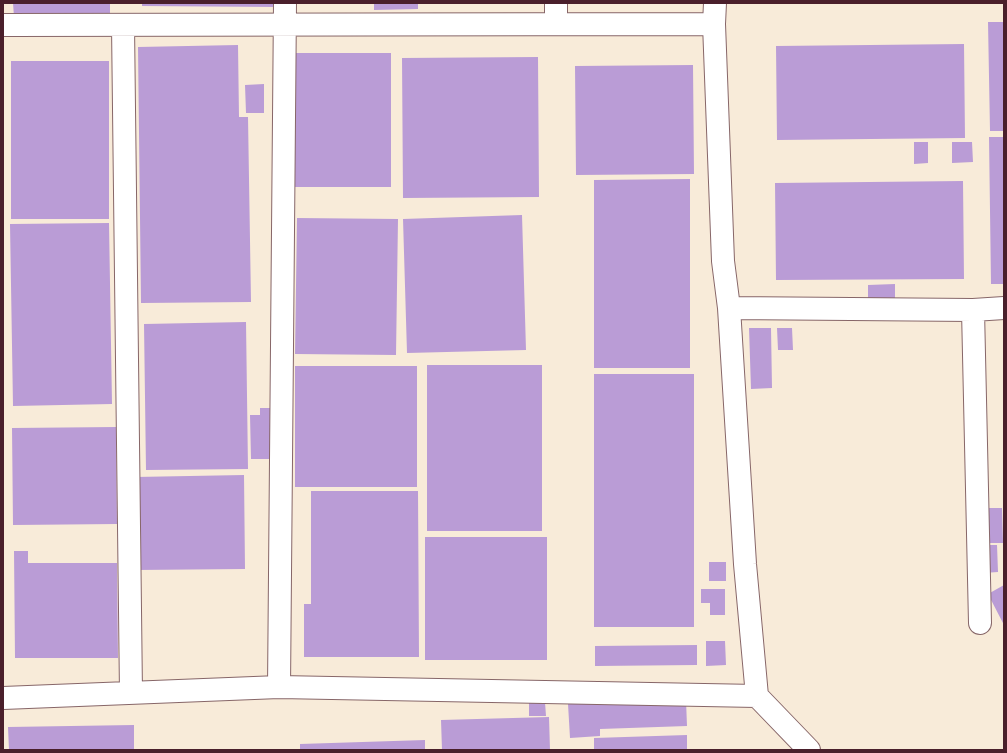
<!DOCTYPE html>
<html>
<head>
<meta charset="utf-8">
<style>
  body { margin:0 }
  #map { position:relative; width:1007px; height:753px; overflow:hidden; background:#f8ebd9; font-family:"Sorts Mill Goudy",serif }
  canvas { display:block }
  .frame { position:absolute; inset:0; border:4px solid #4a1f2b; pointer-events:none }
</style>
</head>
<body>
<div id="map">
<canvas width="1007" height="753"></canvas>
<div class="frame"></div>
</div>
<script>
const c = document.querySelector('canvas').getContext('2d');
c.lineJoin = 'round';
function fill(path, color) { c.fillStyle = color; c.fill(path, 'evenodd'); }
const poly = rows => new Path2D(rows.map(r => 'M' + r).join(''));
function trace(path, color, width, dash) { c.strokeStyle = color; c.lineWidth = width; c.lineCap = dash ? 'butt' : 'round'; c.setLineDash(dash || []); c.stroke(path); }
fill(poly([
  [13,3,110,3,110,16,14,17],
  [142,3,275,3,275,7,142,6],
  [374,3,418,3,418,9,374,10],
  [988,22,1004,22,1004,131,990,131],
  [964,44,965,138,777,140,776,46],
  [238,45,239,117,248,117,251,302,141,303,138,47],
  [294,53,391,53,391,187,293,187],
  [538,57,539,197,403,198,402,58],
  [11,61,109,61,109,219,11,219],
  [693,65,694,174,576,175,575,66],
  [264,84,264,113,246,113,245,85],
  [989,137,1004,137,1004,284,991,284],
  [914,142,928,142,928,163,914,164],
  [952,142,972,142,973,162,952,163],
  [690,179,690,368,594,368,594,180],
  [963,181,964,279,776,280,775,183],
  [522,215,526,350,407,353,403,219],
  [297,218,398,219,396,355,295,354],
  [109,223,112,404,13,406,10,224],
  [895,284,895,302,868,303,868,285],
  [246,322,248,469,146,470,144,324],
  [749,328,771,328,772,388,751,389],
  [777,328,792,328,793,350,778,350],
  [427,365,542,365,542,531,427,531],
  [295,366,417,366,417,487,295,487],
  [594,374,694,374,694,627,594,627],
  [260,408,270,408,270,459,251,459,250,415,260,415],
  [116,427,117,524,13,525,12,428],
  [244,475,245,569,136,570,135,477],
  [311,491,418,491,419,657,304,657,304,604,311,604],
  [980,508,1002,508,1003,543,981,543],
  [425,537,547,537,547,660,425,660],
  [984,545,997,545,998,572,983,573],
  [14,551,28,551,28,563,117,563,118,658,15,658],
  [709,562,726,562,726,581,709,581],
  [1004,585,1004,625,988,594],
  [701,589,725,589,725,615,710,615,710,603,701,603],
  [706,641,725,641,726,665,706,666],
  [697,645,697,665,595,666,595,646],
  [686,700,687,726,600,729,600,736,570,738,568,704],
  [545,702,546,716,529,716,529,703],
  [549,717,550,750,442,750,441,720],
  [134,725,134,750,9,750,8,727],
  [687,735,687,750,594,750,594,738],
  [425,740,425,750,300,750,300,744]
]), '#ba9cd6');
const minor = poly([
  [715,3,714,24,723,261,729,308],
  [556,24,556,3],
  [3,25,714,24],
  [123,25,131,693],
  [973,310,980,623],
  [279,687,285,3],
  [3,698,279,687,757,696],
  [809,750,757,696,745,564,729,308,973,310,1004,308]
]);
trace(minor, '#876668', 24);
trace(minor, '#fff', 22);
</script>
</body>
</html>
